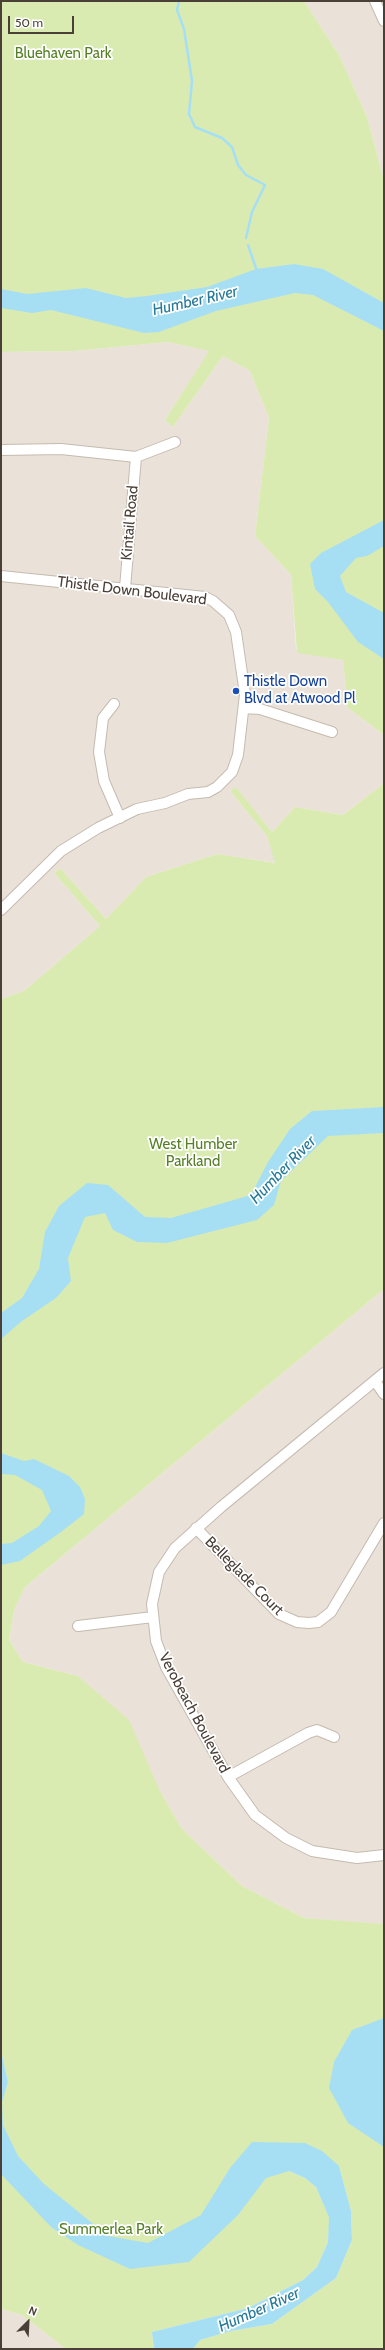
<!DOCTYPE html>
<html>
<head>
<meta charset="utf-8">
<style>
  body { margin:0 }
  #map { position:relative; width:385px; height:2350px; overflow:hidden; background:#f6f1eb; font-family:Cabin,sans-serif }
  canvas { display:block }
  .frame { position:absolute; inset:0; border:2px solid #4b4038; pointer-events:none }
  .north { position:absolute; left:8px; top:2302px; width:40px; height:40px; -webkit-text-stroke:3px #fff; paint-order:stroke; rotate:24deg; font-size:11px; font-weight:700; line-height:16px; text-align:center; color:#4b4038 }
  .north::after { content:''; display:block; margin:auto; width:14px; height:18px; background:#4b4038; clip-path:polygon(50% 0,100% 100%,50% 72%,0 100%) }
  .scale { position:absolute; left:8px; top:16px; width:66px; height:18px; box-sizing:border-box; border:2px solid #4b4038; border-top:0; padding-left:5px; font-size:12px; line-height:14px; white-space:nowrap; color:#4b4038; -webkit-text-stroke:3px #fff; paint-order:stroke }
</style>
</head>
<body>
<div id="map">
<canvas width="385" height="2350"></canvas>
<div class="frame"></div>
<div class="north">N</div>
<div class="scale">50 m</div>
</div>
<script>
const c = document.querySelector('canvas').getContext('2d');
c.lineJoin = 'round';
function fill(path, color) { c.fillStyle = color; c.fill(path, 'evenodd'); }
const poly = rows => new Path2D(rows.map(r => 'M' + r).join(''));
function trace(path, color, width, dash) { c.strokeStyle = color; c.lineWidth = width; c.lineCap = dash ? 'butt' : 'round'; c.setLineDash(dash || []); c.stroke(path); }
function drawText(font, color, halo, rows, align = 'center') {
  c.font = font + ' Cabin,sans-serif'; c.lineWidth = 3.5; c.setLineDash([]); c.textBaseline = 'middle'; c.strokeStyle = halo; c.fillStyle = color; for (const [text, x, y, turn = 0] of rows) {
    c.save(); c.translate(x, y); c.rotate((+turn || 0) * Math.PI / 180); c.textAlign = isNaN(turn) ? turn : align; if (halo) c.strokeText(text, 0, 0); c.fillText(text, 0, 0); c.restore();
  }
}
fill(poly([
  [304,1,384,1,384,180,367,117,339,55],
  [168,342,210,351,165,420,173,427,223,356,250,371,269,418,255,536,291,575,296,649,343,660,348,708,384,735,384,783,343,815,295,807,272,832,236,788,230,791,267,836,276,863,217,854,146,877,106,919,60,868,54,873,100,926,24,991,1,999,1,352,74,351],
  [384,1289,384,1924,378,1924,304,1918,242,1886,182,1829,159,1789,78,1676,23,1662,9,1640,14,1610,25,1587],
  [1,2309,22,2315,66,2349,1,2349]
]), '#eae2d8');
fill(poly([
  [1,1,304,1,339,55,367,117,384,180,384,735,348,708,343,660,297,653,291,575,255,536,269,418,250,371,223,356,173,427,165,420,209,351,168,342,74,351,1,352],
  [384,783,384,1289,25,1587,14,1610,9,1640,23,1662,78,1676,129,1720,159,1789,182,1829,242,1886,304,1918,384,1924,384,2349,193,2349,200,2340,231,2331,272,2324,336,2278,352,2240,351,2211,339,2166,289,2171,305,2178,316,2187,330,2217,328,2242,317,2267,303,2280,248,2308,152,2332,154,2349,66,2349,22,2315,1,2309,1,2102,8,2082,1,2051,1,999,24,991,100,926,54,873,60,868,106,919,146,877,217,854,275,863,267,836,230,791,236,787,272,832,295,807,343,815]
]), '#daebb2');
fill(poly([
  [294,264,323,269,384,303,384,331,313,295,295,293,216,311,159,332,144,333,51,310,32,313,1,308,1,289,27,294,86,288,126,298,147,296,207,287,256,269],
  [384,520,384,546,367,556,356,558,340,576,346,592,384,613,384,659,358,642,328,602,315,589,310,564,321,553],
  [384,1107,384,1133,328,1136,281,1181,274,1205,257,1220,167,1243,137,1242,113,1230,105,1213,85,1217,68,1258,71,1281,56,1298,22,1321,1,1339,1,1313,22,1298,39,1269,45,1232,59,1206,87,1183,108,1185,145,1217,171,1218,251,1195,268,1162,290,1129,312,1111],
  [1,1453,24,1461,34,1459,69,1476,80,1487,85,1499,84,1514,61,1532,20,1561,1,1565,1,1544,12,1543,39,1526,51,1511,42,1490,15,1475,1,1474],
  [384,2018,384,2147,348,2123,329,2088,334,2062,352,2030],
  [1,2051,8,2082,2,2102,3,2125,18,2156,44,2184,108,2236,148,2243,201,2215,230,2168,252,2142,305,2143,322,2151,339,2166,351,2211,352,2240,336,2278,272,2324,231,2331,200,2340,193,2349,154,2349,152,2332,248,2308,303,2280,317,2267,328,2242,329,2217,316,2187,305,2178,289,2171,266,2178,238,2215,189,2262,130,2269,78,2245,51,2227,1,2174]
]), '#a6dff4');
trace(poly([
  [179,1,177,10,184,29,192,81,189,114,195,127,222,138,232,147,238,165,246,175,265,185,252,212,246,238],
  [248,245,257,271]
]), '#a6dff4', 2.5);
const street = poly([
  [375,1,384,21],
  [1,450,61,449,136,457,175,442],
  [1,576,205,597,213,601,229,615,236,632,245,694,238,755,232,772,217,787,208,792,188,794,165,803,137,809,98,828,61,851,1,910],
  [125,588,136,457],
  [114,704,103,718,99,752,104,781,120,818],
  [244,708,260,709,332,732],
  [384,1373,221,1507,175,1548,159,1572,152,1604,156,1641,166,1667,228,1777,255,1815,286,1838,312,1851,357,1858,384,1855],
  [375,1381,384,1394],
  [196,1528,279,1614,297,1622,309,1623,318,1622,331,1612,384,1523],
  [78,1626,153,1617],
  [228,1777,308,1733,317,1730,334,1737]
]);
trace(street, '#c5baaf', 12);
trace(street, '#fff', 10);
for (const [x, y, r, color] of [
  [236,691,4,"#1a4fb4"]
]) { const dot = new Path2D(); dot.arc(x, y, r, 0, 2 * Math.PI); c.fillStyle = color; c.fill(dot); trace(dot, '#fff', 1.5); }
drawText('15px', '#568027', '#fff', [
  ["Bluehaven Park",63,54],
  ["West Humber",193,1145],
  ["Parkland",193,1162],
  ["Summerlea Park",111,2230]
]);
drawText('15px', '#4b4038', '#fff', [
  ["Kintail Road",130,523,-85],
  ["Thistle Down Boulevard",132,591,7],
  ["Belleglade Court",244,1576,45],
  ["Verobeach Boulevard",194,1713,62]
]);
drawText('15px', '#164399', '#fff', [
  ["Thistle Down",244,682],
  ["Blvd at Atwood Pl",244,699]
], 'left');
drawText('italic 16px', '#267a9a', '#fff', [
  ["Humber River",195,301,-13],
  ["Humber River",283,1170,-46],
  ["Humber River",259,2310,-24]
]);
</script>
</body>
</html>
